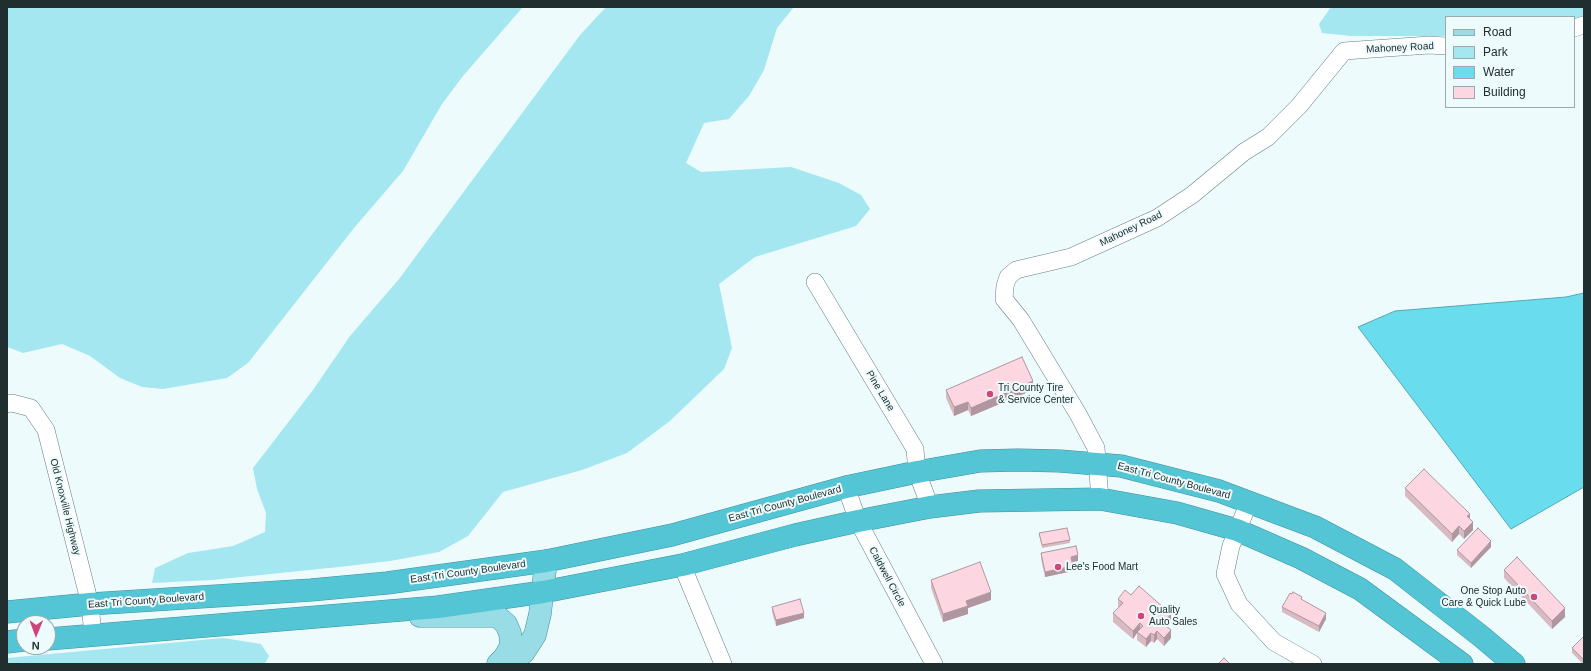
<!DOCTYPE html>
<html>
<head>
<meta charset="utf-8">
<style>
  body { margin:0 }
  #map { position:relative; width:1591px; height:671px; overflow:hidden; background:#edfbfd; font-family:Helvetica,sans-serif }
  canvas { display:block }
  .frame { position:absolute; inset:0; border:8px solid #212e30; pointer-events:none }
  .legend { position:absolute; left:1445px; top:16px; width:130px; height:92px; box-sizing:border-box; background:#edfbfd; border:1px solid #9ba9ab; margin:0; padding:5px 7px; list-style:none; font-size:12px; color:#212e30 }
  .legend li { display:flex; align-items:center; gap:8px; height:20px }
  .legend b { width:20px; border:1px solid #9ba9ab }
  .north { position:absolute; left:16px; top:615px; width:40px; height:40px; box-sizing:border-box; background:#edfbfd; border:1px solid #9ba9ab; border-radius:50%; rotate:181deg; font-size:11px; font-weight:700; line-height:16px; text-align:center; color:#212e30 }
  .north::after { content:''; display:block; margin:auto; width:14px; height:18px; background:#d0457b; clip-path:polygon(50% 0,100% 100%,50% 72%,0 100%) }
</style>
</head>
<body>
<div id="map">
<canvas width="1591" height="671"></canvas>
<div class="frame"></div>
<ul class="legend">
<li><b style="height:5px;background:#98dce6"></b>Road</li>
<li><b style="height:11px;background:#a5e7f1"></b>Park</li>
<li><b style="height:11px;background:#69ddee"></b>Water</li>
<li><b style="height:11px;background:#fcd7e1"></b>Building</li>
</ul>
<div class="north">N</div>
</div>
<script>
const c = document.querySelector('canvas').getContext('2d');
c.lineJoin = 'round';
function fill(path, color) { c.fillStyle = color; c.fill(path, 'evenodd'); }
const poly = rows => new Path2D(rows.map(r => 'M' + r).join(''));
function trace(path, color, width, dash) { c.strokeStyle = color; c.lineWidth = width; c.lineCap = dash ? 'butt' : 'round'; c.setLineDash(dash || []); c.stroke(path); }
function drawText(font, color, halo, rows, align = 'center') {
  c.font = font + ' Helvetica,sans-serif'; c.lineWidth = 4; c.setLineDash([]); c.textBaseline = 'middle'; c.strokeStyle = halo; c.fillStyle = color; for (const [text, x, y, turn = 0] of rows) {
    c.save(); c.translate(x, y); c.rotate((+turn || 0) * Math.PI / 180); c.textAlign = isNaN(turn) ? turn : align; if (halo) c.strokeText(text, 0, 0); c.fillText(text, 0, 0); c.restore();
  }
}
fill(poly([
  [7,7,523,7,463,76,442,104,403,171,354,228,248,363,227,378,163,389,142,387,120,378,90,356,62,344,23,353,7,347],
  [606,7,794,7,777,28,764,70,749,96,729,119,704,123,686,163,701,172,791,167,839,183,861,195,870,209,856,226,755,257,719,284,732,348,724,369,670,421,627,453,582,470,503,492,468,536,439,552,390,561,339,567,212,580,152,583,155,568,188,553,233,546,265,532,266,513,257,489,253,468,313,390,350,336,399,279,580,35],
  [1331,7,1584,7,1584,16,1574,21,1574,17,1446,17,1446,36,1351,36,1322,33,1319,24],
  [223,638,261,644,269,656,265,664,7,664,7,658]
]), '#a5e7f1');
const water = poly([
  [1584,293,1584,487,1511,529,1358,327,1395,311,1566,297,1584,293]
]);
fill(water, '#69ddee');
trace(water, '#53a8b5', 1);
const minor = poly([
  [1574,28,1584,25],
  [815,282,915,449,917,472,930,507],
  [7,404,12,403,31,408,46,430,90,604,93,635],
  [846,487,858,521,934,664],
  [1100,499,1096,448,1078,414,1021,320,1004,299,1005,286,1008,277,1016,270,1071,257,1157,218,1192,195,1244,152,1268,137,1299,106,1344,51,1429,45,1446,46],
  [1249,502,1231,546,1225,574,1239,604,1274,642,1313,664],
  [682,565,723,664]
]);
const major = poly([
  [420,616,497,616,506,624,510,633,511,646,504,658,498,664],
  [510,664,524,652,535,635,540,614,546,561]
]);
const highway = poly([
  [7,612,90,604,311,590,387,583,546,561,672,535,846,487,917,472,980,461,1018,460,1060,461,1121,466,1219,491,1315,527,1395,569,1482,637,1514,664],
  [48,639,438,607,543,592,682,565,795,535,858,521,930,507,979,501,1100,499,1177,513,1237,530,1301,558,1360,589,1462,664],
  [7,642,24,640]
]);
trace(minor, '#618186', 18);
trace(major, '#42909b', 23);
trace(highway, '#42909b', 23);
trace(minor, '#fff', 17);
trace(major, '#98dce6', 22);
trace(highway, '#54c5d5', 22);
fill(poly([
  [946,390,1033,390,971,416,968,410,954,416,946,398],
  [1405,488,1470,519,1473,530,1464,539,1459,534,1452,542,1405,496],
  [1039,533,1070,540,1070,543,1042,548],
  [1491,547,1471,568,1457,555,1457,550],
  [1041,553,1078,561,1072,562,1073,571,1045,577,1041,559],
  [1504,570,1565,617,1552,629,1504,578],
  [931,580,991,600,968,608,968,614,943,622,931,588],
  [1131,595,1171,622,1167,626,1171,638,1164,646,1157,639,1154,643,1151,641,1146,647,1137,640,1137,633,1133,639,1113,622,1113,613,1119,608,1118,607,1118,599],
  [1302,600,1326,619,1319,632,1282,612,1282,607],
  [772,607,804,618,776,626,772,612],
  [1584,636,1584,663,1583,664,1572,653,1572,648]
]), '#d9b9c2');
fill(poly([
  [1033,381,1033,390,971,416,971,408],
  [968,402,968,410,954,416,954,407],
  [1470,514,1470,522,1467,516],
  [1473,522,1473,530,1464,539,1464,531],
  [1459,526,1459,534,1452,542,1452,534],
  [1491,541,1491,547,1471,568,1471,563],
  [1078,555,1078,561,1071,562,1071,557],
  [1073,566,1073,571,1045,577,1045,572],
  [991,592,991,600,968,608,968,614,943,622,943,614,966,601],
  [1565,608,1565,617,1552,629,1552,621],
  [804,613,804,618,776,626,776,620],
  [1326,613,1326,619,1319,632,1319,626],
  [1171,614,1171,622,1163,631,1163,623],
  [1140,623,1140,631,1137,632,1137,633,1133,639,1133,631],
  [1171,630,1171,638,1164,646,1164,638],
  [1157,631,1157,639,1154,643,1154,635],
  [1151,633,1151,641,1146,647,1146,639]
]), '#b0969e');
const building = poly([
  [1022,357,1033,381,971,408,968,402,954,407,946,390,1022,357],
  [1424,469,1470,514,1467,516,1473,522,1464,531,1459,526,1452,534,1405,488,1424,469],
  [1067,528,1070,540,1042,545,1039,533,1067,528],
  [1478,528,1491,541,1471,563,1457,550,1478,528],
  [1076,546,1078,555,1071,557,1073,566,1045,572,1041,553,1076,546],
  [1517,557,1565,608,1552,621,1504,570,1517,557],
  [980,562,991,592,966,601,968,606,943,614,931,580,980,562],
  [1139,586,1171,614,1163,623,1171,630,1164,638,1157,631,1154,635,1151,633,1146,639,1137,632,1143,626,1140,623,1133,631,1113,613,1123,603,1118,599,1125,590,1131,595,1139,586],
  [1293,592,1302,597,1301,599,1326,613,1319,626,1282,607,1290,593,1292,594,1293,592],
  [800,599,804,613,776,620,772,607,800,599],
  [1584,636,1584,658,1583,659,1572,648,1584,636],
  [1224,658,1230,664,1218,664,1224,658]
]);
fill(building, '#fcd7e1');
trace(building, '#b0969e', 1);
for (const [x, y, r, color] of [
  [990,394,4,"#d0457b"],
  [1058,567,4,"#d0457b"],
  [1534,597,4,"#d0457b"],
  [1141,616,4,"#d0457b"]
]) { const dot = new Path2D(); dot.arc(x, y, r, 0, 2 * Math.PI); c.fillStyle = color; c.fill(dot); trace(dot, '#edfbfd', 1.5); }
drawText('10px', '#212e30', '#edfbfd', [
  ["Mahoney Road",1400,48,-3],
  ["Mahoney Road",1131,229,-26],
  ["Pine Lane",880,391,59],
  ["East Tri County Boulevard",1174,481,15],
  ["East Tri County Boulevard",785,504,-15],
  ["Old Knoxville Highway",65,507,76],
  ["East Tri County Boulevard",468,572,-8],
  ["Caldwell Circle",887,577,62],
  ["East Tri County Boulevard",146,601,-4]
]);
drawText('10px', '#212e30', '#edfbfd', [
  ["Tri County Tire",998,388],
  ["& Service Center",998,400],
  ["Lee's Food Mart",1066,567],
  ["One Stop Auto",1526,591,"right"],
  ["Care & Quick Lube",1526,603,"right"],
  ["Quality",1149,610],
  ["Auto Sales",1149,622]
], 'left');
</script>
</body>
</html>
